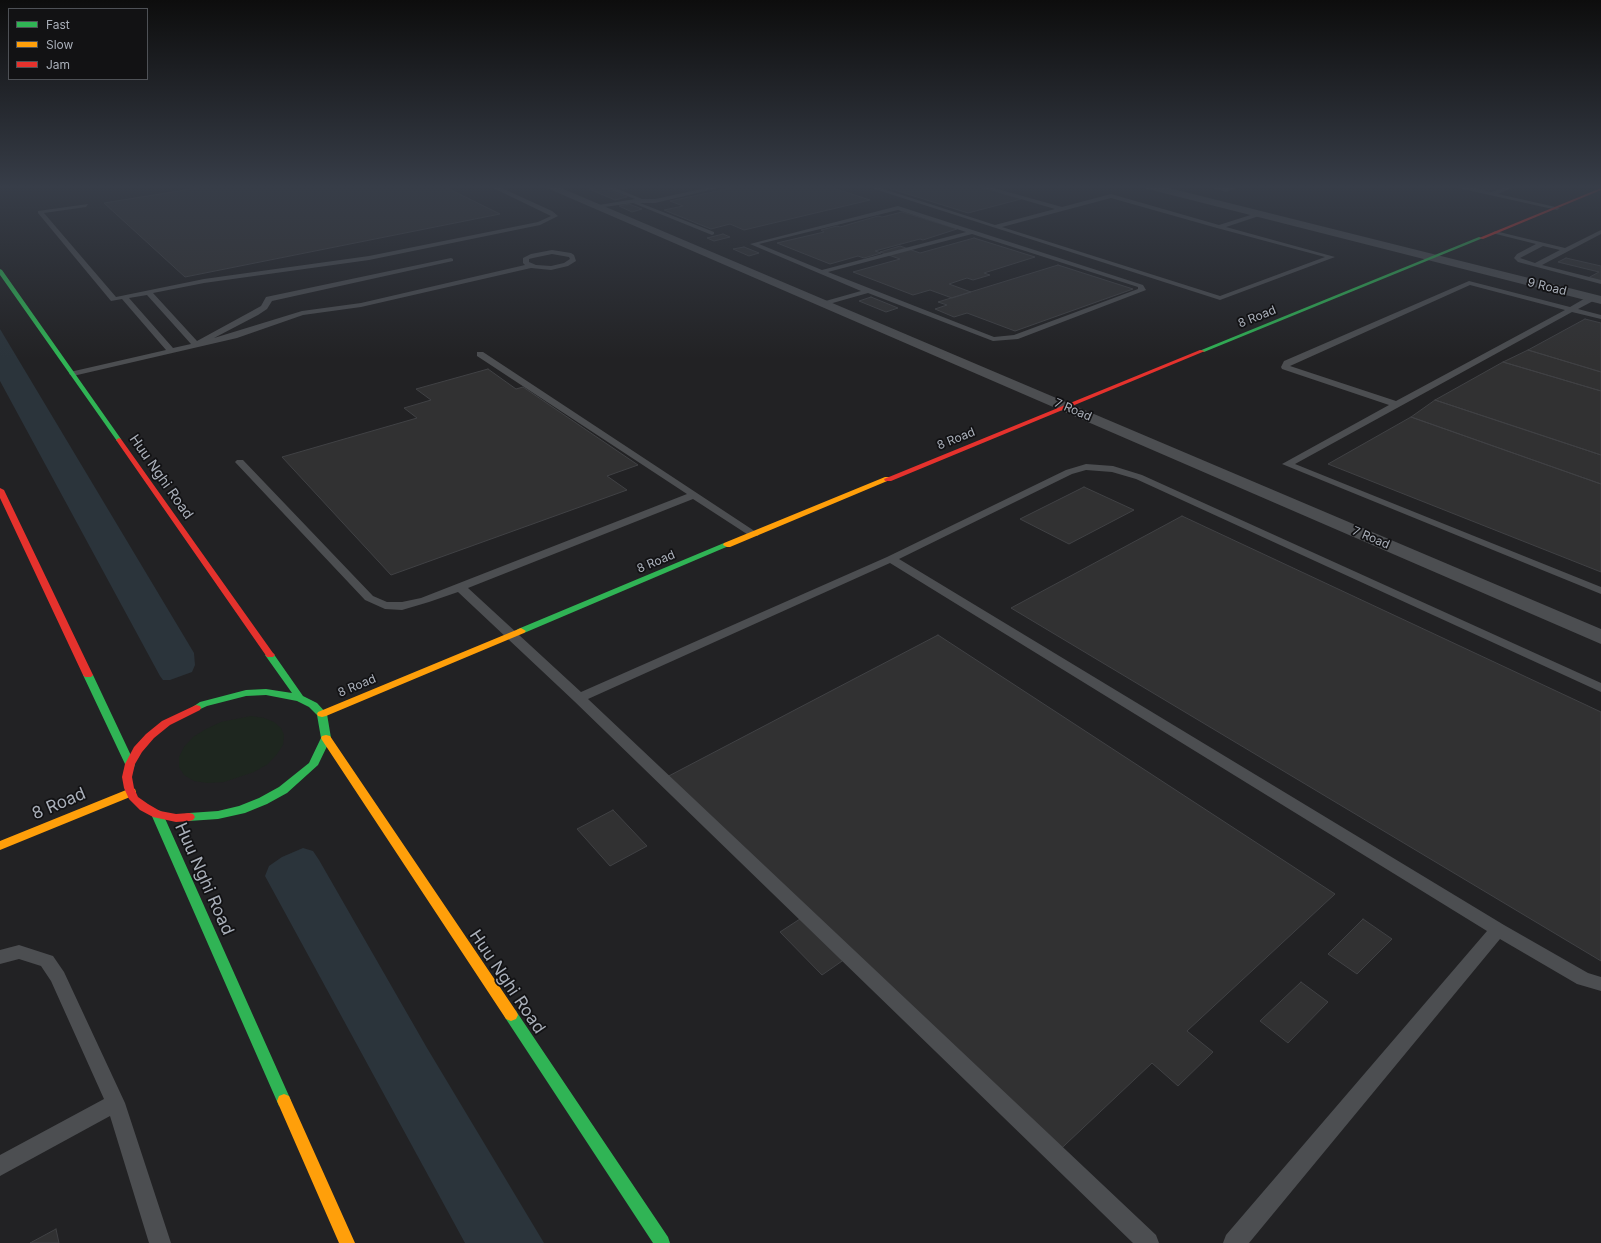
<!DOCTYPE html>
<html>
<head>
<meta charset="utf-8">
<style>
  body { margin:0 }
  #map { position:relative; width:1601px; height:1243px; overflow:hidden; background:#181818; font-family:Inter,sans-serif }
  canvas { display:block }
  .legend { position:absolute; left:8px; top:8px; width:140px; height:72px; box-sizing:border-box; background:#121214; border:1px solid #4e5156; margin:0; padding:5px 7px; list-style:none; font-size:12px; color:#a9afb9 }
  .legend li { display:flex; align-items:center; gap:8px; height:20px }
  .legend b { width:20px; border:1px solid #4e5156 }
</style>
</head>
<body>
<div id="map">
<canvas width="1601" height="1243"></canvas>
<ul class="legend">
<li><b style="height:5px;background:#30b455"></b>Fast</li>
<li><b style="height:5px;background:#ff9f0a"></b>Slow</li>
<li><b style="height:5px;background:#e5322d"></b>Jam</li>
</ul>
</div>
<script>
const c = document.querySelector('canvas').getContext('2d');
c.lineJoin = 'round';
function fill(path, color) { c.fillStyle = color; c.fill(path, 'evenodd'); }
const poly = rows => new Path2D(rows.map(r => 'M' + r).join(''));
function trace(path, color, width, dash) { c.strokeStyle = color; c.lineWidth = width; c.lineCap = dash ? 'butt' : 'round'; c.setLineDash(dash || []); c.stroke(path); }
function drawText(font, color, halo, rows, align = 'center') {
  c.font = font + ' Inter,sans-serif'; c.lineWidth = 3.5; c.setLineDash([]); c.textBaseline = 'middle'; c.strokeStyle = halo; c.fillStyle = color; for (const [text, x, y, turn = 0] of rows) {
    c.save(); c.translate(x, y); c.rotate((+turn || 0) * Math.PI / 180); c.textAlign = isNaN(turn) ? turn : align; if (halo) c.strokeText(text, 0, 0); c.fillText(text, 0, 0); c.restore();
  }
}
fill(poly([
  [0,185,1601,185,1601,1243,0,1243]
]), '#222224');
fill(poly([
  [251,716,264,718,274,722,281,728,284,735,283,745,277,754,268,764,254,772,224,782,208,783,194,781,184,775,179,767,179,757,184,747,193,737,206,729,221,722]
]), '#1e261f');
fill(poly([
  [0,329,194,653,195,665,192,672,170,680,163,680,160,676,0,381],
  [303,848,313,851,319,860,427,1048,544,1243,465,1243,265,876,269,866,282,857]
]), '#2b343b');
const building = poly([
  [216,185,441,185,500,214,185,277,104,203,216,185],
  [621,185,641,185,622,189,616,186,621,185],
  [665,185,689,185,673,188,665,185],
  [746,185,824,185,870,200,744,230,730,224,711,229,664,210,683,206,670,201,746,185],
  [879,185,973,185,1021,199,968,213,879,185],
  [1458,185,1504,185,1487,191,1458,185],
  [600,187,627,197,615,200,589,189,600,187],
  [629,204,642,209,632,212,619,206,629,204],
  [902,212,957,229,923,240,920,239,875,251,881,253,864,258,858,256,830,264,777,243,824,232,821,230,837,226,840,227,878,216,882,217,902,212],
  [723,234,730,237,714,241,707,238,723,234],
  [974,238,1035,257,984,273,990,275,973,280,967,278,949,284,971,292,952,298,930,290,913,295,853,272,900,259,880,252,900,246,920,253,974,238],
  [744,247,759,253,749,256,733,249,744,247],
  [1566,258,1601,266,1601,281,1588,278,1599,272,1558,262,1566,258],
  [1058,265,1133,289,1015,331,967,313,954,317,935,309,947,305,938,302,1058,265],
  [871,297,898,308,886,312,859,301,871,297],
  [1585,319,1601,323,1601,372,1528,350,1585,319],
  [1528,350,1601,372,1601,391,1503,362,1528,350],
  [1503,362,1601,391,1601,455,1435,400,1503,362],
  [488,369,516,389,523,387,638,465,607,476,627,490,391,575,282,457,417,418,404,408,431,400,416,389,488,369],
  [1435,400,1601,455,1601,484,1411,417,1435,400],
  [1411,417,1601,484,1601,572,1328,464,1411,417],
  [1084,487,1134,510,1069,544,1020,519,1084,487],
  [1182,516,1601,712,1601,961,1011,608,1182,516],
  [938,635,1335,894,1187,1031,1213,1052,1178,1086,1152,1063,1049,1160,845,959,822,975,780,932,803,917,663,779,938,635],
  [613,810,647,846,610,866,577,829,613,810],
  [1363,919,1392,939,1357,974,1328,954,1363,919],
  [1301,982,1328,1002,1288,1043,1260,1021,1301,982],
  [56,1229,59,1243,30,1243,56,1229]
]);
fill(building, '#313132');
trace(building, '#404144', 1);
fill(poly([
  [487,185,495,185,552,211,558,216,540,225,369,260,204,283,153,293,197,341,252,311,261,306,266,297,451,258,453,259,453,261,272,301,267,309,258,315,214,338,302,311,361,303,525,265,523,263,523,258,531,254,552,250,571,253,574,255,576,261,568,266,551,270,531,268,361,307,303,315,237,338,73,376,69,374,70,372,166,350,122,299,111,301,38,213,38,211,88,204,86,207,44,213,116,297,204,279,369,256,538,222,551,216,487,185],
  [552,254,569,257,570,259,564,263,551,266,536,265,529,262,529,259,533,258,552,254],
  [147,295,191,344,173,348,129,298,147,295],
  [603,185,608,185,642,199,655,199,720,185,731,185,655,203,640,203,714,232,714,234,712,235,633,203,597,208,599,205,635,199,603,187,603,185],
  [862,185,871,185,995,225,1055,209,973,185,983,185,1062,207,1111,194,1219,225,1260,212,1263,214,1262,215,1226,227,1335,257,1220,300,862,185],
  [1111,198,1217,228,1325,257,1220,296,1002,227,1111,198],
  [1203,185,1226,188,1236,185,1245,185,1226,192,1203,185],
  [1445,185,1457,185,1491,192,1510,185,1518,185,1498,194,1560,208,1557,210,1445,185],
  [898,206,1143,285,1146,290,1018,339,993,341,868,293,822,306,822,302,861,291,750,244,898,206],
  [898,210,966,232,822,270,759,244,898,210],
  [972,234,1138,287,1138,289,1014,335,994,337,828,272,972,234],
  [1601,230,1601,234,1542,265,1601,280,1601,284,1518,262,1514,258,1517,254,1536,244,1492,233,1495,231,1565,248,1601,230],
  [1543,246,1560,250,1535,263,1520,258,1543,246],
  [1469,281,1570,307,1589,296,1595,296,1595,300,1578,309,1601,315,1601,319,1572,312,1295,464,1601,587,1601,594,1282,464,1389,405,1282,369,1281,367,1284,361,1469,281],
  [1470,285,1565,310,1396,401,1290,366,1470,285],
  [477,352,483,352,759,534,758,536,750,536,693,499,468,588,581,692,887,557,1066,470,1086,464,1113,466,1142,475,1601,683,1601,692,1136,479,1112,472,1086,470,1072,474,899,559,1504,925,1588,973,1601,977,1601,991,1577,984,1500,939,1249,1243,1223,1243,1226,1235,1487,931,890,563,588,699,1156,1235,1159,1243,1133,1243,574,701,458,592,429,602,402,610,385,609,365,600,235,462,237,460,243,460,373,596,387,602,402,602,421,598,687,494,477,356,477,352],
  [19,945,53,956,64,972,125,1103,171,1243,149,1243,110,1116,0,1176,0,1155,104,1099,51,981,41,966,19,959,0,964,0,950,19,945]
]), '#4c4e51');
fill(poly([
  [540,185,554,185,1601,629,1601,644,540,185],
  [1139,185,1157,185,1601,296,1601,304,1140,187,1139,185]
]), '#4c4e51');
fill(poly([
  [1479,237,1483,238,1204,352,1199,351,1479,237],
  [0,269,2,270,121,439,121,441,117,441,0,275,0,269],
  [724,543,727,543,731,545,524,633,518,633,516,631,518,629,724,543],
  [270,652,273,653,303,696,317,703,327,714,331,738,318,765,287,793,267,804,245,813,218,819,189,821,185,820,183,817,185,814,189,813,218,811,239,806,259,798,279,787,309,763,321,738,317,715,309,707,297,701,266,695,246,696,207,706,196,711,192,710,191,708,200,702,246,690,266,689,292,693,265,655,270,652],
  [88,672,93,675,135,764,134,767,130,768,126,767,125,764,83,675,88,672],
  [157,810,161,811,163,814,289,1096,291,1101,289,1106,284,1108,279,1106,151,814,153,811,157,810],
  [511,1009,516,1011,668,1237,670,1243,653,1243,506,1019,504,1015,506,1011,511,1009]
]), '#30b455');
fill(poly([
  [885,477,891,477,892,479,730,547,727,547,723,545,724,543,885,477],
  [521,628,526,631,524,633,326,716,322,717,318,716,317,714,318,712,521,628],
  [326,735,330,736,516,1011,518,1015,516,1019,511,1021,506,1019,322,740,321,738,322,736,326,735],
  [131,788,135,789,136,792,135,795,0,850,0,841,131,788],
  [284,1094,289,1096,355,1243,339,1243,277,1101,279,1096,284,1094]
]), '#ff9f0a');
fill(poly([
  [1601,188,1601,190,1483,239,1479,238,1601,188],
  [1200,350,1205,351,891,481,885,481,884,479,1200,350],
  [119,438,121,439,273,653,275,655,273,657,267,657,116,440,119,438],
  [0,488,4,490,93,675,91,677,85,677,83,675,0,498,0,488],
  [196,705,200,706,201,708,200,710,170,725,154,738,142,752,135,764,132,777,134,788,138,797,148,804,160,811,176,814,189,813,193,814,195,817,193,820,189,821,176,822,153,817,140,810,129,799,124,788,122,777,125,764,134,747,146,734,162,721,196,705]
]), '#e5322d');
const sky = c.createLinearGradient(0, 0, 0, 359);
sky.addColorStop(0, '#0d0d0d');
sky.addColorStop(0.52, '#373d48');
sky.addColorStop(1, '#373d4800');
c.fillStyle = sky;
c.fillRect(0, 0, 1601, 359);
drawText('12px', '#a9afb9', '#121214', [
  ["9 Road",1547,287,14],
  ["8 Road",1257,317,-22],
  ["7 Road",1073,410,23],
  ["8 Road",956,439,-22],
  ["7 Road",1371,538,23],
  ["8 Road",656,562,-23],
  ["8 Road",357,686,-23]
]);
drawText('14px', '#a9afb9', '#121214', [
  ["Huu Nghi Road",161,477,55]
]);
drawText('17px', '#a9afb9', '#121214', [
  ["8 Road",59,804,-23],
  ["Huu Nghi Road",204,879,66],
  ["Huu Nghi Road",507,982,56]
]);
</script>
</body>
</html>
